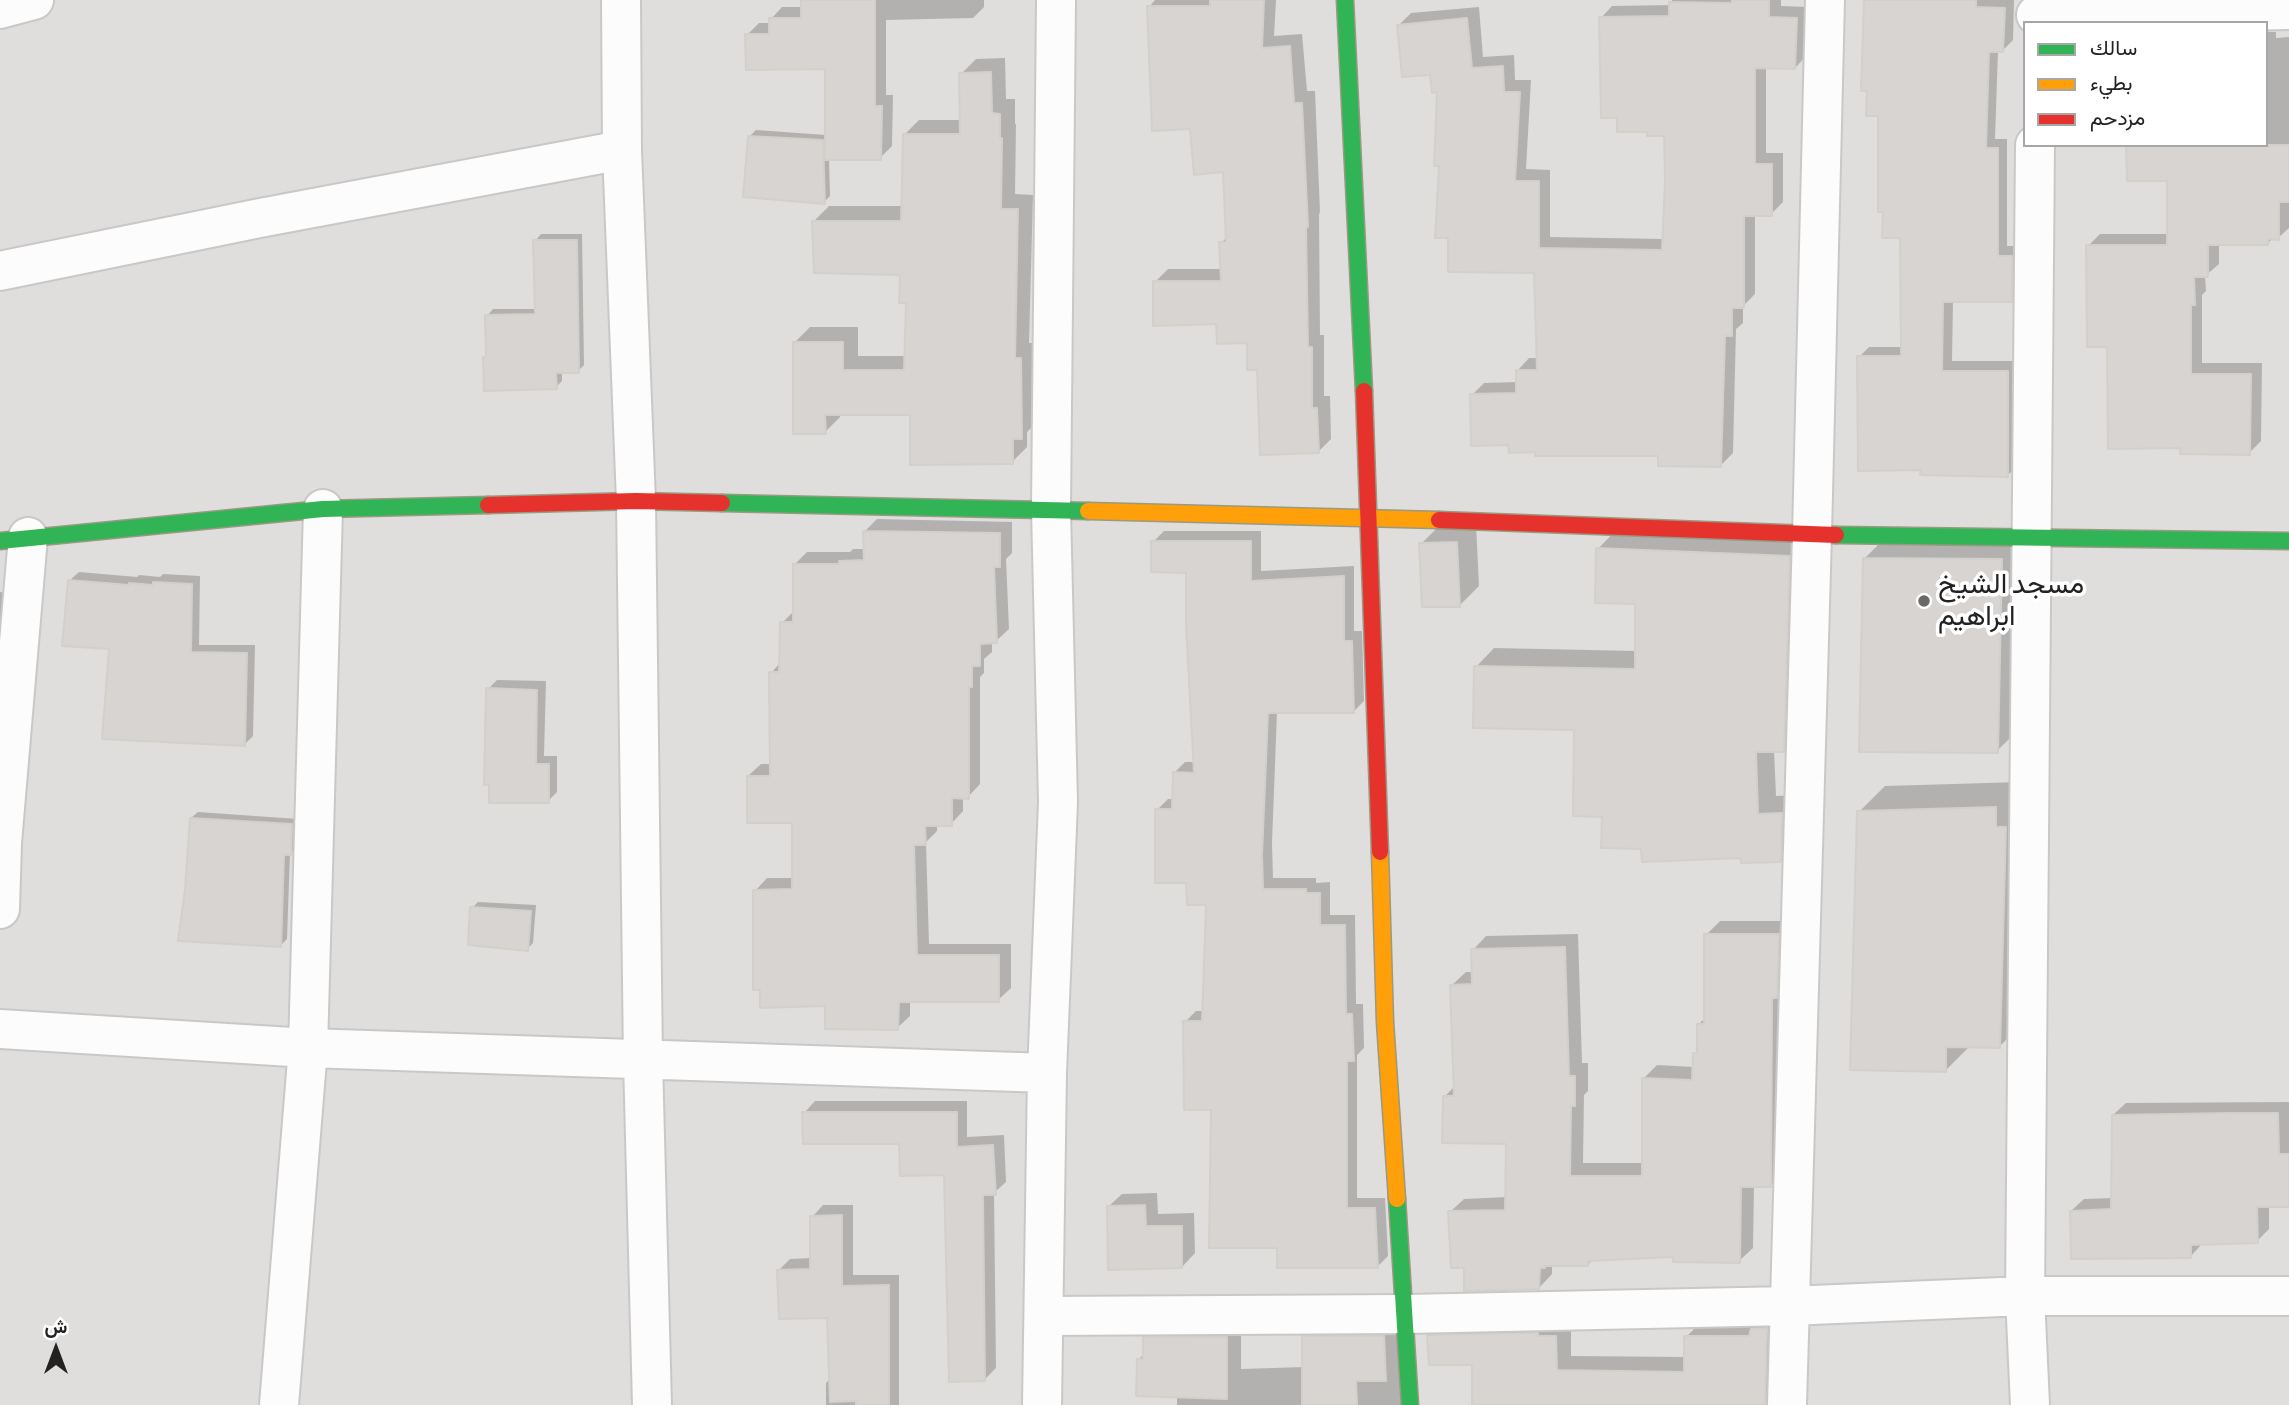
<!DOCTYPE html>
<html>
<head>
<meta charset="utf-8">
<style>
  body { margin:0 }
  #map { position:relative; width:2289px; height:1405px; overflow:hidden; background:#f0eeeb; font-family:"Alegreya Sans",Vazirmatn,sans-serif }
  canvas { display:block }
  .legend { position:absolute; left:2023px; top:21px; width:245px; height:126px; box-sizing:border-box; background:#fff; border:2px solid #a7a7a7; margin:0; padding:9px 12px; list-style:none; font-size:21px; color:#222 }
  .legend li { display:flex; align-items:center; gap:14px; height:35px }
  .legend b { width:35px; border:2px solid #a7a7a7 }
  .north { position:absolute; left:21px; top:1314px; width:70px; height:70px; -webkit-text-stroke:5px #fff; paint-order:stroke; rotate:0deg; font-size:19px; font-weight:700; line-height:28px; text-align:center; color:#222 }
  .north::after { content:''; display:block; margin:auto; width:24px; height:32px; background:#222; clip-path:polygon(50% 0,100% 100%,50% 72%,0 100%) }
</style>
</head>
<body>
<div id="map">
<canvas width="2289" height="1405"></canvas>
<ul class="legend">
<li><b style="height:9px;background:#30b455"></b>سالك</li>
<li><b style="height:9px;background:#ff9f0a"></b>بطيء</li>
<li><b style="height:9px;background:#e5322d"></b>مزدحم</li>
</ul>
<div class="north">ش</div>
</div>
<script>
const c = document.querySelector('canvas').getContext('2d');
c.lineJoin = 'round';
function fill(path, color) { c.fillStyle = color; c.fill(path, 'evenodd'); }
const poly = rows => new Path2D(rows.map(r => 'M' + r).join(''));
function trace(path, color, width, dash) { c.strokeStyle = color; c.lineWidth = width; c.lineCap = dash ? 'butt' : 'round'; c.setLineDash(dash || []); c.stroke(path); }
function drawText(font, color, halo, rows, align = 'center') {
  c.font = font + ' "Alegreya Sans",Vazirmatn,sans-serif'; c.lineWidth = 7; c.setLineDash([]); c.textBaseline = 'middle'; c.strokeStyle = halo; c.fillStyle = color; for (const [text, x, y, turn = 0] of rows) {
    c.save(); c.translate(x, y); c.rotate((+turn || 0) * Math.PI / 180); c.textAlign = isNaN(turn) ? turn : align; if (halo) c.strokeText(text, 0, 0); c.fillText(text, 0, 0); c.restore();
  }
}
fill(poly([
  [0,0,2289,0,2289,1405,0,1405],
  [2025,23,2266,23,2266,145,2025,145]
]), '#dfdedc');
fill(poly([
  [803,0,984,0,984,7,973,18,886,20,886,95,893,95,892,146,880,158,829,158,830,196,824,202,750,136,756,130,826,135,826,67,747,35,759,23,771,23,771,19,782,7,803,7],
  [1155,0,1276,0,1274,36,1302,34,1307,91,1315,91,1320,212,1319,214,1320,335,1324,335,1324,396,1330,396,1331,439,1318,452,1259,368,1248,341,1155,282,1168,269,1222,269,1221,243,1228,236,1225,170,1192,127,1149,7],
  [1672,0,1781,0,1781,6,1808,7,1806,56,1795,68,1766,67,1766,153,1783,153,1783,202,1771,214,1755,214,1755,294,1743,306,1743,323,1736,329,1733,453,1721,465,1660,454,1536,450,1510,443,1472,395,1484,383,1518,382,1518,370,1529,358,1538,358,1536,271,1450,237,1441,164,1439,90,1431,73,1399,25,1411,13,1479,7,1483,57,1514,55,1515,80,1531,80,1526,169,1550,170,1550,237,1664,239,1666,135,1649,131,1618,116,1601,18,1612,6,1672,5],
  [1865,0,2014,0,2013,40,2003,50,1998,50,1995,139,2007,139,2007,246,2022,246,2021,290,2011,300,1953,300,1952,361,2018,361,2018,465,2007,476,1859,357,1869,347,1903,347,1902,237,1879,114],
  [2266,32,2276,32,2276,38,2289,37,2289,228,2278,238,2273,238,2267,244,2219,244,2219,264,2205,276,2206,291,2202,295,2202,363,2262,363,2261,441,2249,453,2182,446,2109,345,2088,246,2100,234,2169,234,2266,145],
  [1005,58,1006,99,1015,99,1015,124,1016,124,1015,194,1033,195,1029,343,1035,343,1037,422,1027,432,1027,447,1012,462,912,413,840,413,840,417,825,432,795,342,810,327,858,327,858,356,907,356,908,301,901,273,814,221,829,206,903,206,904,135,919,120,962,120,961,74,976,59],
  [541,234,582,234,584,365,578,371,562,371,562,381,556,387,485,358,488,355,487,316,493,309,537,309,535,241],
  [877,519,1012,522,1012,553,1006,559,1009,629,996,641,992,642,992,652,984,659,984,673,980,677,980,784,968,797,963,797,963,811,951,824,937,824,937,831,926,842,929,944,1011,944,1011,988,998,1000,910,1000,910,1016,897,1028,826,1004,762,988,755,891,767,878,794,878,794,821,748,776,761,764,772,764,771,673,781,662,782,623,795,610,795,564,807,552,850,552,853,549,865,549,865,531],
  [1441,524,1476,524,1479,586,1460,605,1421,544],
  [1616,530,1807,538,1802,732,1783,750,1774,750,1776,796,1799,795,1798,842,1780,860,1643,847,1604,815,1576,728,1476,667,1494,648,1637,651,1637,602,1598,549],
  [1164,531,1261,531,1261,571,1354,566,1354,631,1362,631,1364,701,1353,712,1277,712,1272,843,1273,878,1316,878,1316,883,1330,882,1330,915,1355,915,1356,1004,1363,1004,1364,1048,1357,1055,1357,1198,1385,1198,1388,1256,1377,1267,1279,1246,1213,1109,1185,1022,1196,1011,1204,1011,1208,903,1188,881,1157,810,1168,799,1174,799,1174,773,1185,762,1195,762,1188,571,1153,542],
  [1890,533,2027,535,2022,726,1997,751,1865,558],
  [79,572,137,577,139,575,160,577,163,574,200,576,199,645,255,645,253,736,245,744,111,648,70,580],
  [0,592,6,593,0,654],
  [497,680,546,681,544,756,557,756,557,792,548,801,488,689],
  [2021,782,2025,1021,1999,1047,1970,1046,1945,1071,1859,812,1885,786],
  [198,812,298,819,297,847,290,853,287,939,281,945,184,939,191,818],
  [478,902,536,905,533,943,527,949,472,908],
  [1720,921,1791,921,1784,1171,1771,1185,1754,1185,1753,1248,1739,1261,1675,1255,1593,1259,1588,1265,1552,1265,1552,1274,1539,1288,1466,1267,1450,1212,1464,1199,1507,1197,1508,1142,1444,1097,1455,1086,1452,985,1466,972,1474,972,1473,950,1486,936,1578,934,1582,1063,1588,1063,1588,1091,1584,1095,1583,1163,1643,1163,1643,1079,1657,1065,1694,1067,1695,1054,1699,1049,1699,1024,1706,1017,1706,935],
  [815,1101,967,1101,967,1137,1004,1135,1006,1182,994,1193,996,1368,985,1379,946,1174,900,1142,804,1113],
  [2289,1102,2289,1205,2269,1206,2269,1229,2257,1241,2202,1244,2190,1257,2071,1211,2084,1199,2113,1198,2113,1115,2126,1103],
  [1157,1193,1158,1214,1194,1213,1195,1253,1182,1267,1108,1207,1122,1194],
  [823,1205,853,1205,853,1275,899,1275,899,1405,826,1405,826,1383,831,1378,829,1316,779,1270,790,1259,812,1258,812,1217],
  [1768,1314,1788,1405,1474,1405,1474,1363,1429,1336,1444,1321,1571,1321,1571,1356,1686,1357,1686,1337,1701,1322],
  [1318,1322,1398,1322,1406,1405,1177,1405,1177,1396,1139,1359,1145,1353,1145,1338,1160,1323,1241,1323,1241,1369,1304,1367,1304,1337]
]), '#0003');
const building = poly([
  [801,0,875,0,875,106,882,106,881,160,825,160,825,69,746,70,745,34,769,34,769,18,801,18,801,0],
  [1210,0,1264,0,1262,48,1290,46,1294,103,1302,103,1308,227,1306,227,1308,347,1312,347,1312,408,1317,408,1319,453,1260,455,1257,370,1247,370,1247,343,1217,344,1216,324,1153,326,1153,281,1221,281,1219,242,1226,242,1223,172,1194,175,1190,129,1152,131,1147,6,1210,6,1210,0],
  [1732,0,1769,0,1769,17,1797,18,1795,69,1755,68,1755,164,1772,164,1772,216,1744,216,1744,308,1732,308,1732,336,1725,336,1721,467,1658,466,1658,456,1535,456,1535,452,1509,453,1508,445,1471,446,1470,394,1516,393,1516,370,1537,370,1534,273,1448,272,1448,238,1435,238,1439,166,1434,166,1437,92,1432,93,1430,75,1402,77,1397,25,1467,18,1472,68,1503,66,1504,92,1520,92,1515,181,1539,181,1539,248,1662,250,1665,180,1664,136,1647,136,1647,132,1617,132,1617,118,1601,118,1599,17,1669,16,1669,2,1732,3,1732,0],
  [1864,0,1976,0,1976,7,2005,8,2003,52,1989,52,1986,148,1998,148,1998,256,2012,256,2012,302,1943,302,1942,371,2008,371,2008,477,1920,475,1921,470,1858,471,1857,356,1901,356,1900,238,1882,238,1883,212,1878,212,1878,116,1866,116,1867,91,1861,91,1864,0],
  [991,72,992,113,1000,114,1000,138,1002,138,1001,209,1018,209,1015,358,1021,358,1022,439,1013,439,1013,464,910,465,910,415,825,415,826,434,793,434,793,342,843,342,843,370,904,370,906,303,899,303,900,275,814,273,812,221,901,221,903,134,960,134,959,73,991,72],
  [748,136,823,140,825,204,743,197,748,136],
  [2126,145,2289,145,2289,202,2279,202,2279,240,2268,239,2268,245,2208,245,2208,277,2194,277,2195,305,2191,305,2191,374,2251,374,2250,455,2180,454,2180,448,2108,449,2107,347,2087,347,2086,245,2167,245,2167,181,2127,181,2126,145],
  [533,240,577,240,579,373,556,373,557,389,484,391,483,357,486,357,485,315,535,314,533,240],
  [863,531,1000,533,1000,567,994,567,997,643,980,644,980,666,972,666,972,687,969,687,969,799,952,798,952,826,925,826,926,845,914,845,917,955,999,955,999,1002,899,1002,898,1030,825,1029,825,1006,760,1008,760,990,753,990,753,890,792,889,792,823,747,823,747,776,770,776,769,672,779,672,780,622,793,622,793,564,839,564,839,561,864,560,863,531],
  [1151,541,1251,541,1251,581,1344,576,1344,641,1352,641,1354,713,1268,713,1262,855,1263,889,1306,889,1306,893,1320,893,1320,925,1345,925,1346,1014,1352,1014,1354,1061,1347,1061,1347,1208,1375,1208,1378,1268,1277,1268,1277,1248,1209,1248,1211,1110,1184,1110,1183,1021,1202,1021,1206,905,1187,905,1186,883,1155,883,1155,809,1172,809,1173,772,1194,773,1186,625,1186,573,1151,572,1151,541],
  [1457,542,1460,607,1422,607,1419,543,1457,542],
  [1596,548,1790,556,1784,752,1756,752,1758,814,1782,813,1781,862,1741,863,1741,858,1642,862,1641,849,1601,848,1602,817,1573,816,1574,730,1473,728,1474,666,1635,669,1635,604,1595,603,1596,548],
  [1863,558,2002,559,1998,753,1859,752,1863,558],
  [68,580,129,585,129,583,153,585,153,582,192,584,191,652,247,653,245,746,102,739,109,649,62,646,68,580],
  [486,688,537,690,536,764,549,764,549,803,489,803,489,785,484,785,486,688],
  [1996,807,1996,827,2006,827,2000,1048,1946,1047,1946,1072,1850,1070,1857,811,1996,807],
  [190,818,292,824,291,855,284,855,281,947,178,941,185,890,190,818],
  [470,907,531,911,528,951,468,945,470,907],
  [1704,934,1779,934,1777,998,1772,998,1771,1187,1741,1187,1740,1263,1673,1262,1673,1257,1588,1261,1588,1266,1545,1266,1545,1268,1540,1268,1539,1289,1464,1291,1464,1268,1451,1268,1448,1211,1505,1210,1506,1144,1442,1143,1443,1096,1454,1096,1450,985,1472,984,1471,949,1565,947,1569,1076,1575,1076,1575,1106,1571,1106,1570,1176,1642,1176,1642,1078,1692,1080,1693,1053,1697,1053,1697,1024,1704,1024,1704,934],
  [802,1112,957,1112,957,1147,993,1145,996,1195,983,1195,985,1381,949,1382,944,1175,900,1176,899,1144,803,1144,802,1112],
  [2231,1113,2278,1113,2279,1154,2289,1154,2289,1207,2257,1207,2258,1243,2191,1245,2191,1258,2071,1259,2070,1211,2111,1209,2112,1115,2231,1113],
  [1145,1205,1146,1226,1182,1226,1182,1268,1108,1270,1107,1206,1145,1205],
  [842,1215,842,1286,889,1285,889,1405,856,1405,856,1401,830,1402,827,1318,779,1319,777,1270,810,1269,810,1216,842,1215],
  [1767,1328,1765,1405,1472,1405,1472,1365,1429,1365,1427,1335,1538,1333,1538,1336,1556,1336,1557,1370,1684,1372,1684,1336,1749,1336,1751,1329,1767,1328],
  [1302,1336,1384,1336,1386,1381,1356,1381,1357,1405,1302,1405,1302,1336],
  [1143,1337,1227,1337,1227,1399,1136,1396,1137,1359,1143,1359,1143,1337]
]);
fill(building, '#d7d4d2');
trace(building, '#d3d0cc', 2);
const street = poly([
  [621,0,622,150,636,501,643,1060,652,1405],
  [0,9,34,0],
  [2036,15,2289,10],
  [0,271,260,218,622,150],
  [0,909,2,843,28,537],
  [0,1029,308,1048,1047,1073],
  [1045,1316,1406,1314,1789,1306,2025,1296,2289,1296],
  [279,1405,308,1048,323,509],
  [1042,1405,1047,1073,1058,802,1051,509,1056,0],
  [1787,1405,1812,535,1825,0],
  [2030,1405,2025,1296,2035,145]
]);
const fast = poly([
  [1345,0,1364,391],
  [722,503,1088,511],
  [1836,535,2289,541],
  [0,541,323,509,488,505],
  [1397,1199,1410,1405]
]);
const slow = poly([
  [1088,511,1439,520],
  [1380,852,1385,1022,1397,1199]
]);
const jam = poly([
  [1364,391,1380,852],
  [488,505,636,501,722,503],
  [1439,520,1836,535]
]);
trace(street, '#c9c8c7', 42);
trace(fast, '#999a82', 19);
trace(slow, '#999a82', 19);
trace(jam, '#999a82', 19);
trace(street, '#fdfcfc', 38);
trace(fast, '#30b455', 16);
trace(slow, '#ff9f0a', 16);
trace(jam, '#e5322d', 16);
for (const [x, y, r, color] of [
  [1924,601,7,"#6a6968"]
]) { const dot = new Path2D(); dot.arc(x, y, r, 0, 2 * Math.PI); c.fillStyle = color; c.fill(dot); trace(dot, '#fff', 2.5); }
drawText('28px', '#222', '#fff', [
  ["مسجد الشيخ",1938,585],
  ["ابراهيم",1938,617]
], 'left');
</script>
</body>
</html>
